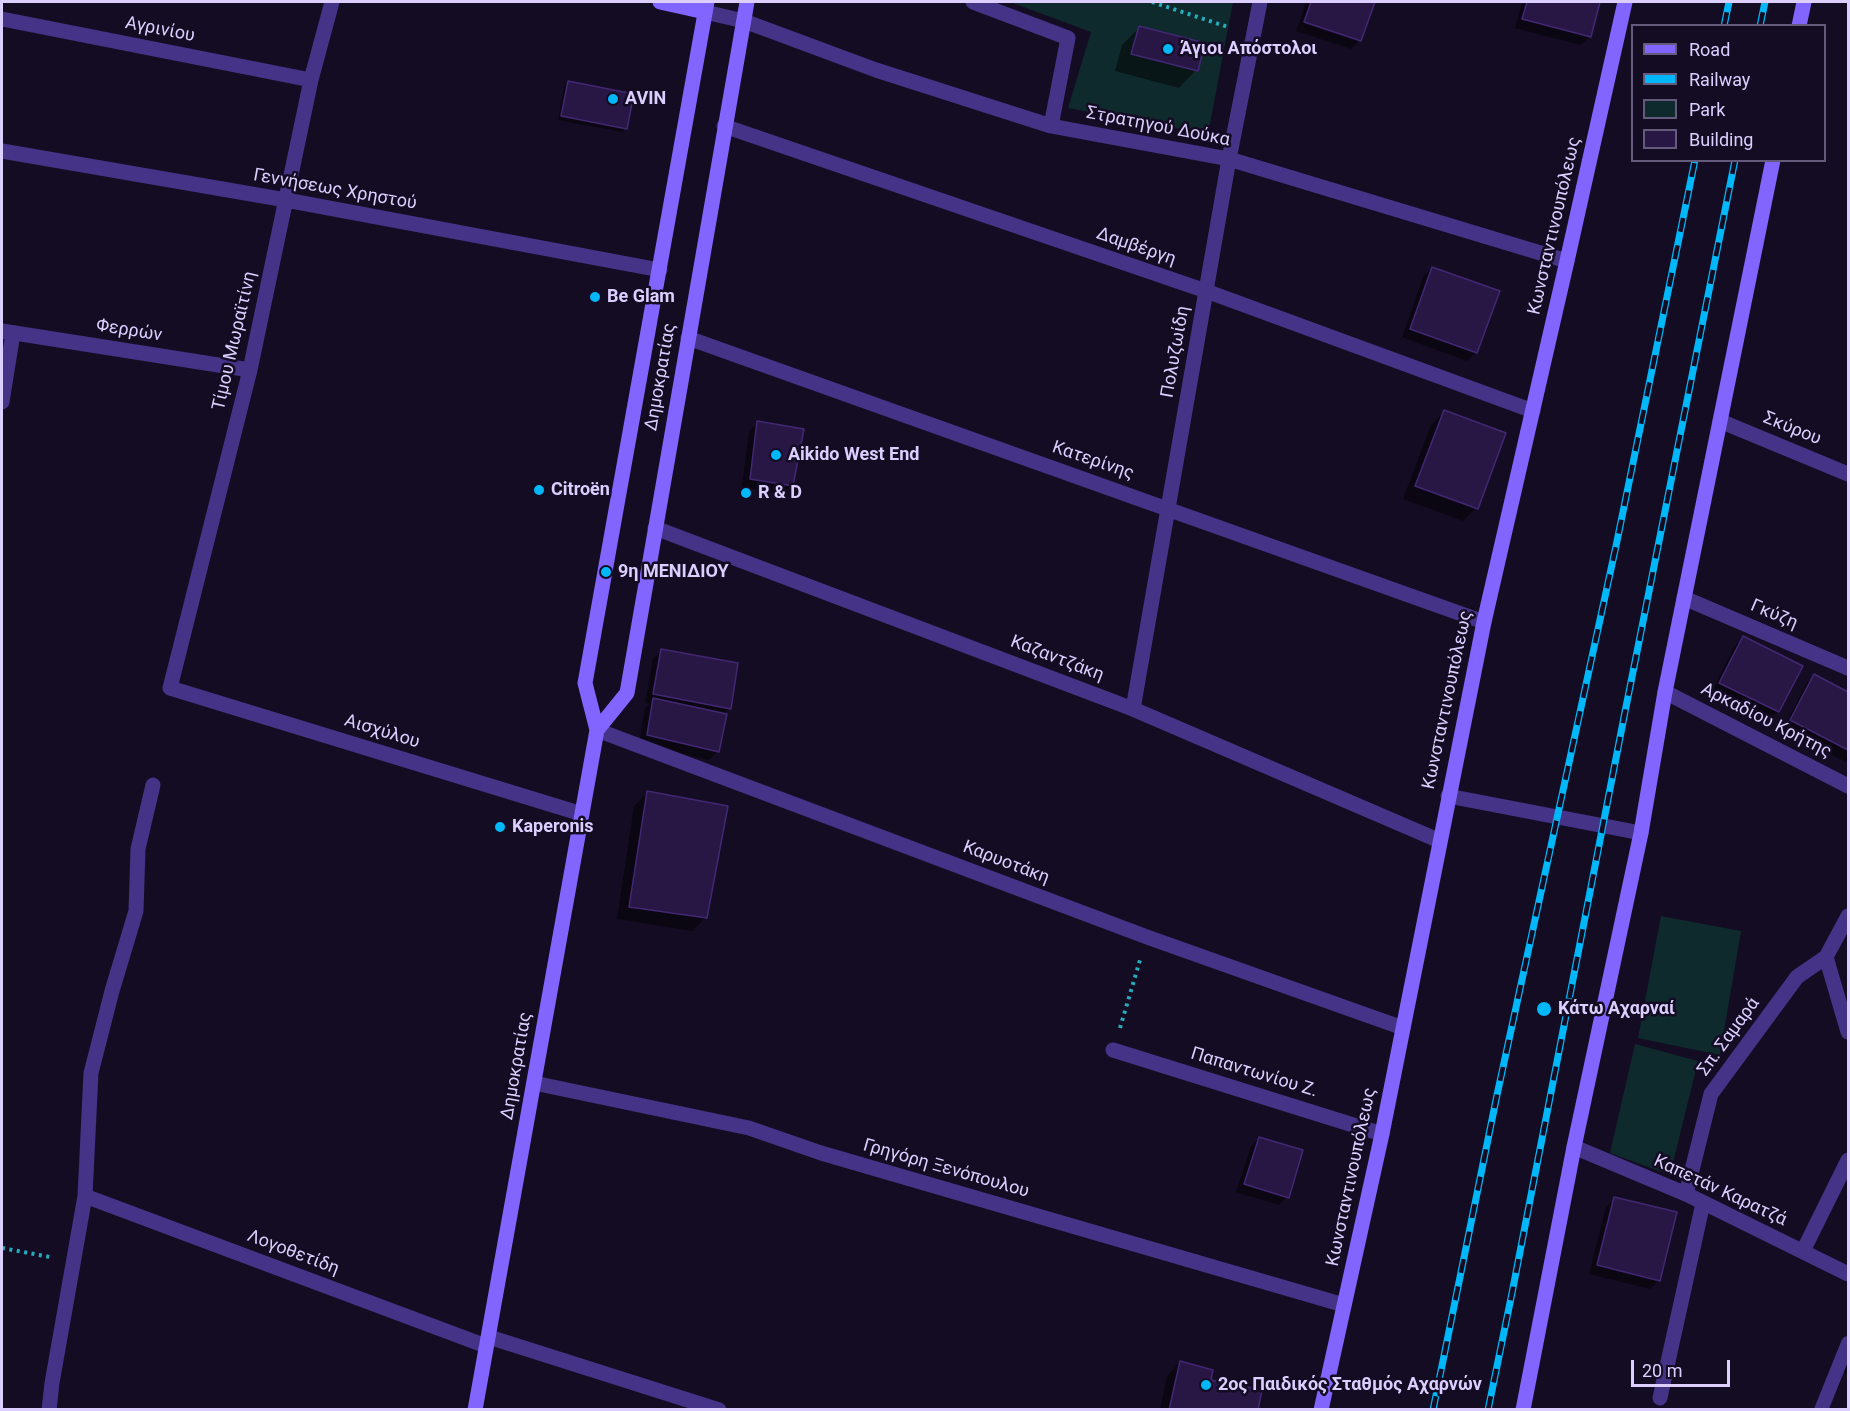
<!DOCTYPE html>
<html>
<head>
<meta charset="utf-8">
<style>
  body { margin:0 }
  #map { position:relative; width:1850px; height:1411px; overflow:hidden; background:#140c23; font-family:Roboto,sans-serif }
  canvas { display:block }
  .frame { position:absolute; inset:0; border:3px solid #dcceff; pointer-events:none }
  .legend { position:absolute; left:1631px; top:24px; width:195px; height:138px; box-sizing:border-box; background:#140c23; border:2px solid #645a7b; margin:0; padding:8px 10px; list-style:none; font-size:18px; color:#dcceff }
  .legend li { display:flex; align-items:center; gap:12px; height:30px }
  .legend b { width:30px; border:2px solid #645a7b }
  .scale { position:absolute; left:1631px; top:1360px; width:99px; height:27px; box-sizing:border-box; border:3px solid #dcceff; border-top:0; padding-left:8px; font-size:18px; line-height:21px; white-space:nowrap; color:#dcceff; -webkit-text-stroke:4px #140c23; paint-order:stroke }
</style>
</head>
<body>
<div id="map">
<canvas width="1850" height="1411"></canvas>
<div class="frame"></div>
<ul class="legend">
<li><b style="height:8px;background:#8265ff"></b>Road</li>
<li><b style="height:8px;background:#00b7f9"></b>Railway</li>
<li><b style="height:16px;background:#0f2a2d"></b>Park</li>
<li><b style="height:16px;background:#281745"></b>Building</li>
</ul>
<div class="scale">20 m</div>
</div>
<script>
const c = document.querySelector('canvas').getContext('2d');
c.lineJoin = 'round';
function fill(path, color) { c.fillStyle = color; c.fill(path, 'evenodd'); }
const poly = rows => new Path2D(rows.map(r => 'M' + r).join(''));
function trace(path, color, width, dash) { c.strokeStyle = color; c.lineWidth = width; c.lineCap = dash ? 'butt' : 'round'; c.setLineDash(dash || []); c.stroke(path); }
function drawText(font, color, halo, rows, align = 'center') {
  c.font = font + ' Roboto,sans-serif'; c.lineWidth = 5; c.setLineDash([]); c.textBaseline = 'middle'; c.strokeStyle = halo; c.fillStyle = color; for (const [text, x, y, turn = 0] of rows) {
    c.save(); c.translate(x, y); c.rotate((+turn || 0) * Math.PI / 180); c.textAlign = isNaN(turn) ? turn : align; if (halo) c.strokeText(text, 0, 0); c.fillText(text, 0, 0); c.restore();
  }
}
fill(poly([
  [1010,2,1233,2,1208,134,1068,108,1091,32],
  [1661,916,1741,931,1720,1055,1638,1038],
  [1635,1044,1698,1061,1670,1175,1610,1153]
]), '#0f2a2d');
fill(poly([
  [1306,2,1373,2,1360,40,1351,49,1296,31],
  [1522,2,1598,2,1590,36,1581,45,1515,28],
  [1139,28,1196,70,1179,88,1115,71,1122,45],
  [568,83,626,128,622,132,558,120,564,87],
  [1432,268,1476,352,1467,361,1402,337,1423,277],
  [1444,412,1476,508,1463,521,1403,499,1431,425],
  [758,423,791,485,783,494,742,487,749,431],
  [1743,638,1778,711,1769,720,1712,692,1734,647],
  [662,651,729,708,723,715,718,751,709,760,639,744,645,708,650,704,645,703,653,659],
  [1814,676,1848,693,1848,763,1783,729,1806,684],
  [647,793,706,917,693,931,617,919,634,806],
  [1259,1138,1287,1197,1279,1205,1236,1192,1251,1147],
  [1615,1198,1659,1280,1650,1289,1589,1274,1606,1207],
  [1848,1351,1848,1374,1840,1370],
  [1180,1362,1210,1381,1256,1410,1160,1410,1167,1376]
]), '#0007');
const building = poly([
  [1311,2,1375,2,1361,41,1304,22,1311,2],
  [1527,2,1600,2,1591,37,1522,19,1527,2],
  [1139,26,1205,43,1198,71,1131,54,1139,26],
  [568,81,634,94,627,129,561,116,568,81],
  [1432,267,1500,291,1477,353,1410,329,1432,267],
  [1444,410,1506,433,1478,509,1415,486,1444,410],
  [757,421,804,429,793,486,750,479,757,421],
  [1743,636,1803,666,1779,712,1719,683,1743,636],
  [661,649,738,663,731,709,653,694,661,649],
  [1814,674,1848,692,1848,750,1790,720,1814,674],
  [653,698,727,714,719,752,647,735,653,698],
  [647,791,728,806,707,918,629,907,647,791],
  [1259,1137,1303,1150,1289,1198,1244,1184,1259,1137],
  [1614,1197,1677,1212,1660,1281,1597,1265,1614,1197],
  [1180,1361,1213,1370,1211,1380,1262,1390,1258,1410,1169,1410,1180,1361]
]);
fill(building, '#281745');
trace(building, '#422773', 1.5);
trace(poly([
  [1152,2,1228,27],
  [1120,1028,1140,960],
  [2,1248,50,1257]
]), '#25adbc', 4, [3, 4.5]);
trace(poly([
  [1821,1410,1848,1343]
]), '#443386', 14);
trace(poly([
  [332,2,311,80,250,370,170,688,582,814],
  [973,2,1068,38,1051,126],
  [705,12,744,21,876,70,1051,126,1229,159,1567,261],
  [2,19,311,80],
  [724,126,1206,291,1533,411],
  [2,151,286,200,660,270],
  [2,331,250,370],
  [688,338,1484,622],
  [2,402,13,333],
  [1720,421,1848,474],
  [655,528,1133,709,1440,841],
  [1684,598,1848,668],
  [1665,692,1848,786],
  [1133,709,1229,159,1260,2],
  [597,730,1147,937,1403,1028],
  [1448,796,1641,833],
  [1848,916,1826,957,1848,1032],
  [1113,1050,1382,1134],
  [534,1083,749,1128,821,1153,1344,1305],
  [1574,1147,1686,1194,1848,1274],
  [1686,1194,1711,1094,1797,977,1826,957],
  [85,1196,486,1346],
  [1803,1251,1848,1160],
  [489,1337,719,1410],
  [1660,1398,1703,1203],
  [49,1410,52,1383,85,1196,91,1073,112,991,136,911,138,849,153,785]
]), '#443386', 15);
trace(poly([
  [660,2,705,12],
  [1799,26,1804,2],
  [597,730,627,693,747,2],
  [475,1410,597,730,585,683,707,2],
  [1321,1410,1382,1134,1484,622,1567,261,1625,2],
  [1523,1410,1574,1147,1641,833,1665,692,1773,160]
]), '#8265ff', 15);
const rail = poly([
  [1724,26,1729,2],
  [1760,26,1765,2],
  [1433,1410,1497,1095,1616,546,1695,160],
  [1488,1410,1512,1293,1624,717,1735,160]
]);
trace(rail, '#00b7f9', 7);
trace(rail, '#140c23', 4.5, [14]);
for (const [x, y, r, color] of [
  [1168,49,6,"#00b7f9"],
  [613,99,6,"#00b7f9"],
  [595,297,6,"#00b7f9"],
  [776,455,6,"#00b7f9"],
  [539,490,6,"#00b7f9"],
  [746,493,6,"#00b7f9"],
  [606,572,6,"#00b7f9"],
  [500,827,6,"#00b7f9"],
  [1544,1009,8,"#00b7f9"],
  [1206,1385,6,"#00b7f9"]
]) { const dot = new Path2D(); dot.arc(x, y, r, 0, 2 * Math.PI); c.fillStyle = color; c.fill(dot); trace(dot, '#140c23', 2); }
drawText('18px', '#dcceff', '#140c23', [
  ["Αγρινίου",160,30,11],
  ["Στρατηγού Δούκα",1158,127,11],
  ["Γεννήσεως Χρηστού",335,190,10],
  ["Κωνσταντινουπόλεως",1555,226,-77],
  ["Δαμβέργη",1136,247,19],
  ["Φερρών",129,331,9],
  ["Τίμου Μωραϊτίνη",235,341,-77],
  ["Πολυζωίδη",1176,352,-80],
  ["Δημοκρατίας",661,377,-80],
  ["Σκύρου",1792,429,22],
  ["Κατερίνης",1093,461,19],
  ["Γκύζη",1774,615,23],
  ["Καζαντζάκη",1057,659,21],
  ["Κωνσταντινουπόλεως",1448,700,-78],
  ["Αρκαδίου Κρήτης",1766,721,27],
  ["Αισχύλου",382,732,17],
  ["Καρυοτάκη",1006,863,21],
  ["Σπ. Σαμαρά",1729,1037,-54],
  ["Δημοκρατίας",517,1066,-80],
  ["Παπαντωνίου Ζ.",1254,1073,17],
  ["Γρηγόρη Ξενόπουλου",946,1169,16],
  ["Κωνσταντινουπόλεως",1352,1177,-78],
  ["Καπετάν Καρατζά",1720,1191,25],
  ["Λογοθετίδη",293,1253,21]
]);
drawText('bold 18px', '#dcceff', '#140c23', [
  ["Άγιοι Απόστολοι",1180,49],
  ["AVIN",625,99],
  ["Be Glam",607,297],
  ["Aikido West End",788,455],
  ["Citroën",551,490],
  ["R & D",758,493],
  ["9η ΜΕΝΙΔΙΟΥ",618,572],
  ["Kaperonis",512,827],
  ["Κάτω Αχαρναί",1558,1009],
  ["2ος Παιδικός Σταθμός Αχαρνών",1218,1385]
], 'left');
</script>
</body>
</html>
